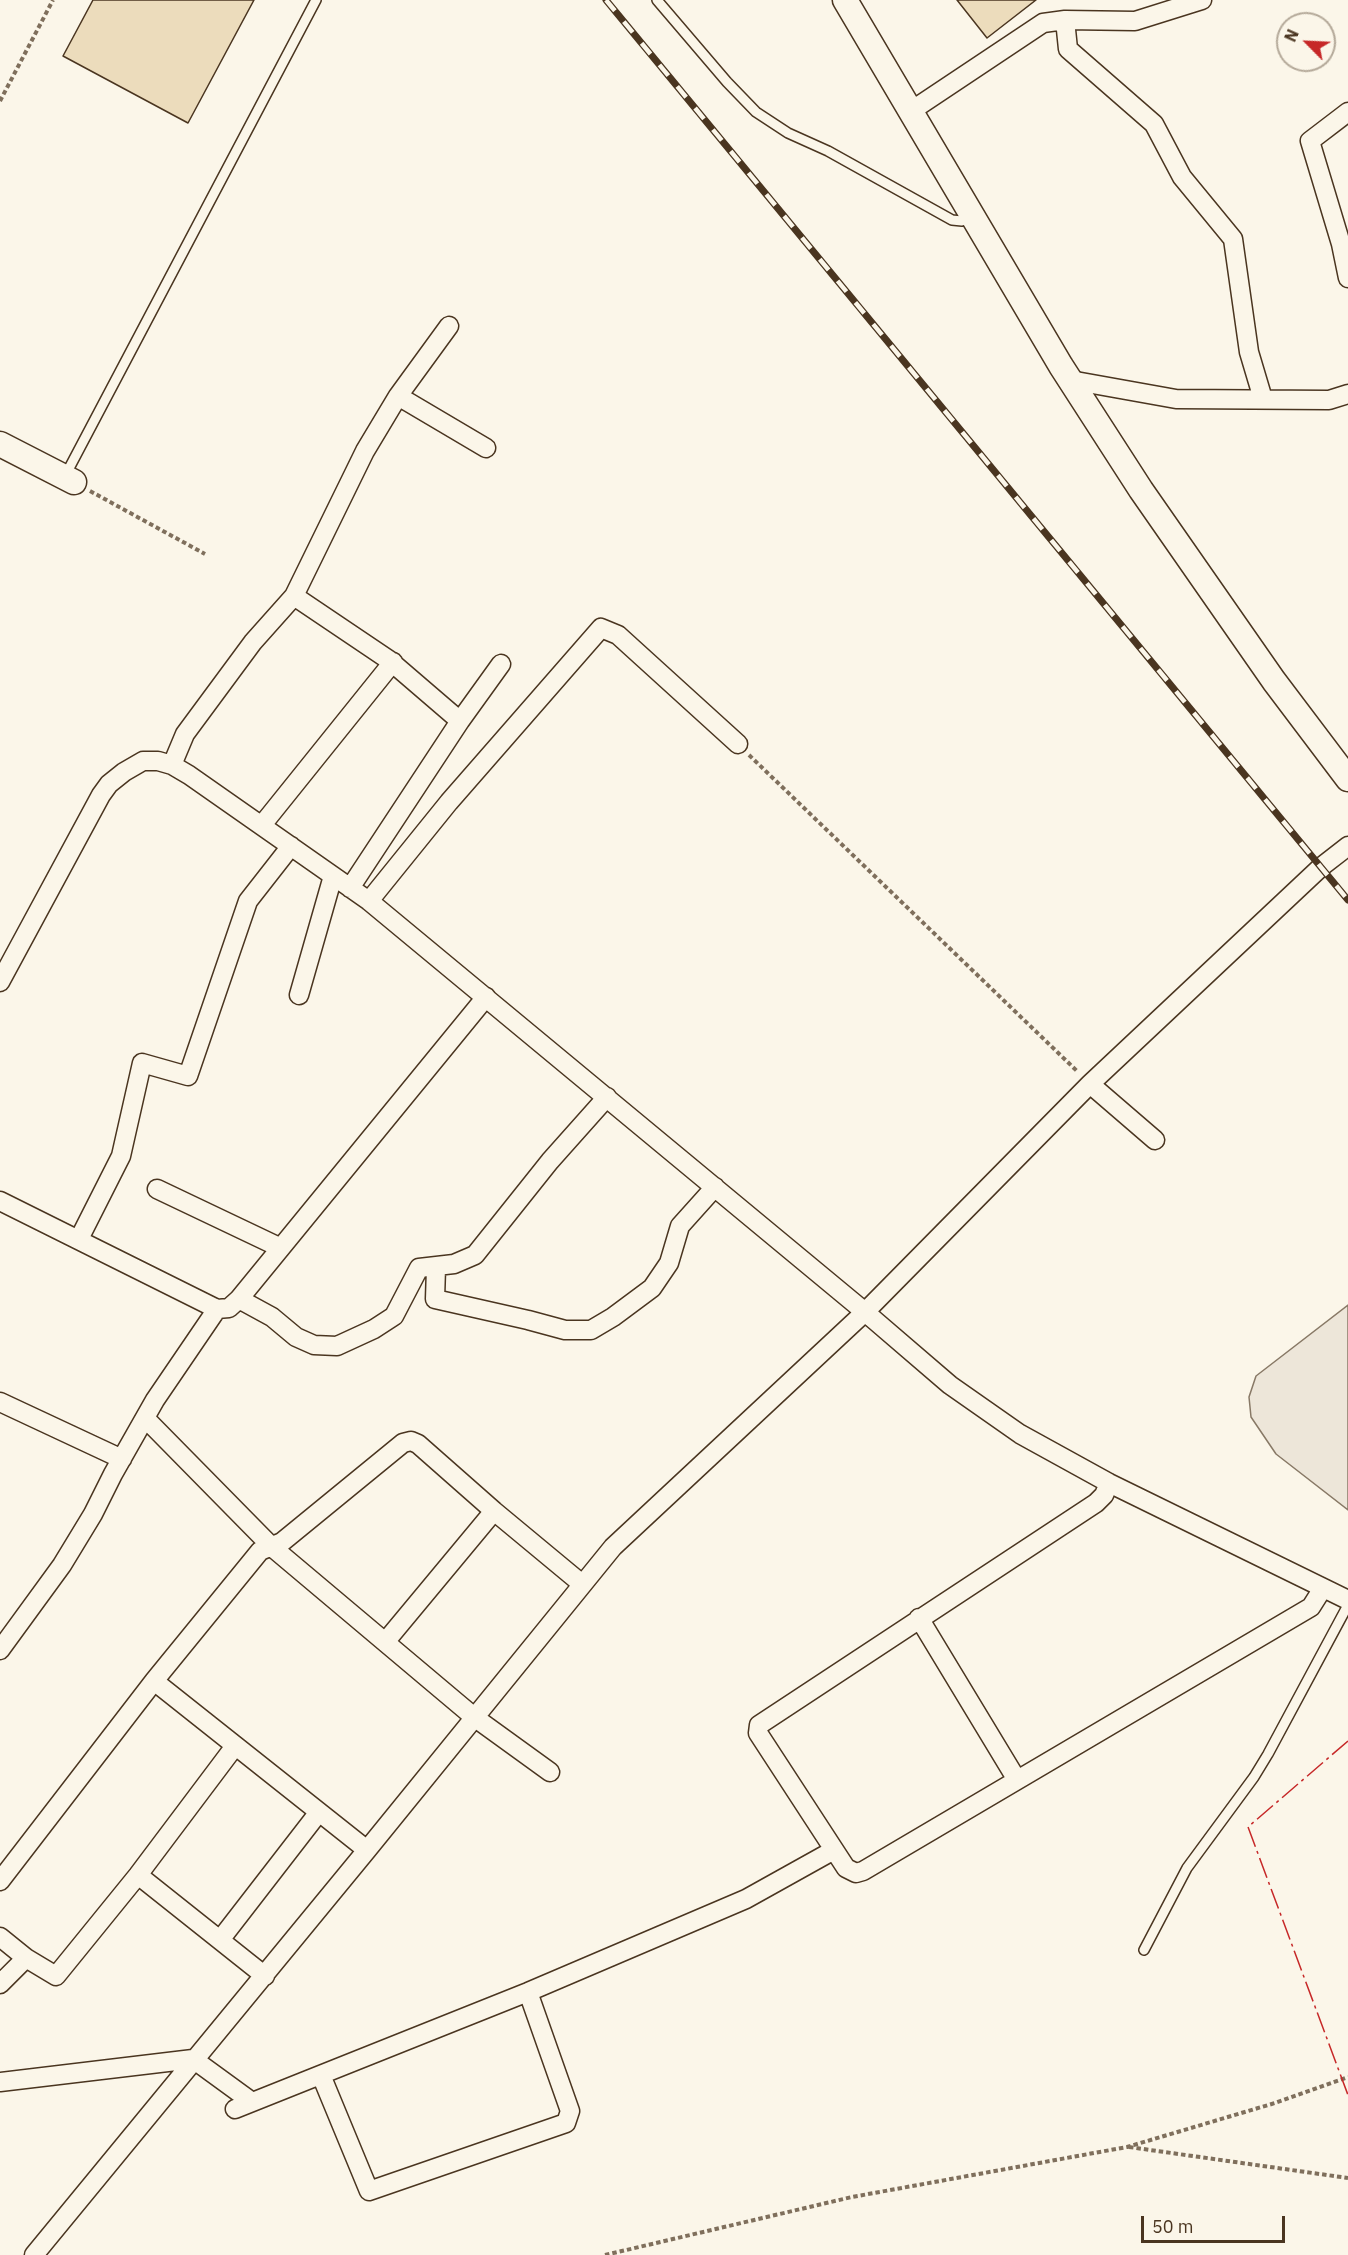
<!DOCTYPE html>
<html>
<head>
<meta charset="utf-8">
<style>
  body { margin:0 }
  #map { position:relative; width:1348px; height:2255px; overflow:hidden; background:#fbf6e9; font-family:"IBM Plex Sans",sans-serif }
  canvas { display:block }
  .north { position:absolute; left:1276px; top:12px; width:60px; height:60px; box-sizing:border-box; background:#fbf6e9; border:2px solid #b4a999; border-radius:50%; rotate:294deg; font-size:16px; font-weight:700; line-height:24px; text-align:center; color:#4a3520 }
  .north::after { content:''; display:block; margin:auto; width:21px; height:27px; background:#c62828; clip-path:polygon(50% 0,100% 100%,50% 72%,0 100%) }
  .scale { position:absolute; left:1141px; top:2216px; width:144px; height:27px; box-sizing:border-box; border:3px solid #4a3520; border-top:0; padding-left:8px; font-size:18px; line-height:21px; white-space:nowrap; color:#4a3520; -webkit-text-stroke:4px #fbf6e9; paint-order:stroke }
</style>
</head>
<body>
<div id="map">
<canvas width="1348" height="2255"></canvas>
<div class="north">N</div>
<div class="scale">50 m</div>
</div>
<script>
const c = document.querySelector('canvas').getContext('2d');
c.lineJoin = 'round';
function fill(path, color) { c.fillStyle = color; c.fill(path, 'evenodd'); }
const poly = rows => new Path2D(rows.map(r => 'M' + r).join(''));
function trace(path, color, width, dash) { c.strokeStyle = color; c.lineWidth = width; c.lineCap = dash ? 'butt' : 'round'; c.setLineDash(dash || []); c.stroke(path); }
const green = poly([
  [1348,1305,1348,1510,1276,1454,1251,1417,1249,1397,1256,1376,1348,1305]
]);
fill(green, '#ede6d9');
trace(green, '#887966', 1.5);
const building = poly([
  [93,0,254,0,188,123,63,56,93,0],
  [957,0,1036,0,987,38,957,0]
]);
fill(building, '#ecdcbc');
trace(building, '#4a3520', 1.5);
const lane = poly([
  [657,0,727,82,756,112,788,133,828,151,952,220,962,221,971,217],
  [65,476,316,0],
  [1144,1950,1187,1868,1254,1777,1268,1754,1348,1605]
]);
const street = poly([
  [1065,20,1068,49,1154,124,1182,177,1233,239,1249,352,1263,399],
  [911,111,1043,23,1065,20,1135,21,1202,0],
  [1348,112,1310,141,1341,244,1348,278],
  [1070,380,1176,399,1329,400,1348,394],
  [398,396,486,448],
  [294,596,389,660,460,721],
  [172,765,185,734,253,642,294,596,365,451,398,396,449,326],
  [262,825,393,662],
  [350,888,460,721,501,664],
  [369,901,449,802,601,628,618,635,738,744],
  [0,982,101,795,109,784,124,772,143,761,158,761,172,765,189,775,369,901,865,1312,950,1385,1020,1434,1109,1483,1348,1600],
  [299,995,333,876],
  [1090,1084,1155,1140],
  [157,1189,281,1248],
  [0,1201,217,1309,229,1308,239,1299,486,997],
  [79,1239,121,1156,142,1063,188,1076,248,901,291,846],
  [436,1268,435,1299,528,1320,565,1330,591,1330,613,1317,652,1288,669,1263,680,1226,715,1187],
  [239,1299,272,1317,296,1337,314,1345,337,1346,374,1329,394,1316,419,1268,454,1264,475,1255,550,1161,607,1097],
  [0,1402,122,1459],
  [146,1419,272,1547,474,1717,550,1772],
  [1109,1483,1104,1495,1096,1503,759,1725,758,1733,846,1868,856,1873,863,1871,1311,1607,1323,1588],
  [919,1618,1017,1780],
  [386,1641,494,1511],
  [0,1650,62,1565,93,1514,113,1474,155,1400,217,1309],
  [154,1681,367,1850],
  [138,1875,265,1976],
  [0,1881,154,1681,260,1551,282,1542,403,1443,411,1441,418,1444,494,1511,582,1584],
  [0,1937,26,1958,56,1976,138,1875,235,1746],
  [220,1940,319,1812],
  [0,1984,26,1958],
  [321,2075,369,2191,566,2123,570,2111,528,1992],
  [0,2082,193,2059,252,2102],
  [235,2109,528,1992,746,1899,834,1850],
  [34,2255,367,1850,613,1547,865,1312,1090,1084,1321,867,1348,846]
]);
const secondary = poly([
  [845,0,1061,366,1141,490,1274,681,1348,779],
  [0,444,74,482]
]);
trace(lane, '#4a3520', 12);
trace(street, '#4a3520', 21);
trace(secondary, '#4a3520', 27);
trace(poly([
  [0,101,53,0],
  [90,491,205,554],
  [749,755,1078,1072],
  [1129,2147,1348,2178],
  [605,2255,852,2197,1127,2147,1275,2103,1348,2077]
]), '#7f6f5c', 4, [4.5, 3]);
trace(lane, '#fbf6e9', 9);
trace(street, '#fbf6e9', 18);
trace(secondary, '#fbf6e9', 24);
const rail = poly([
  [606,0,1348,900]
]);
trace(rail, '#4a3520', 7);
trace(rail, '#fbf6e9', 4.5, [14]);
trace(poly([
  [1348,1741,1248,1827,1348,2095]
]), '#c62828', 1.5, [21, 4.5, 3, 4.5]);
</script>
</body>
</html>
